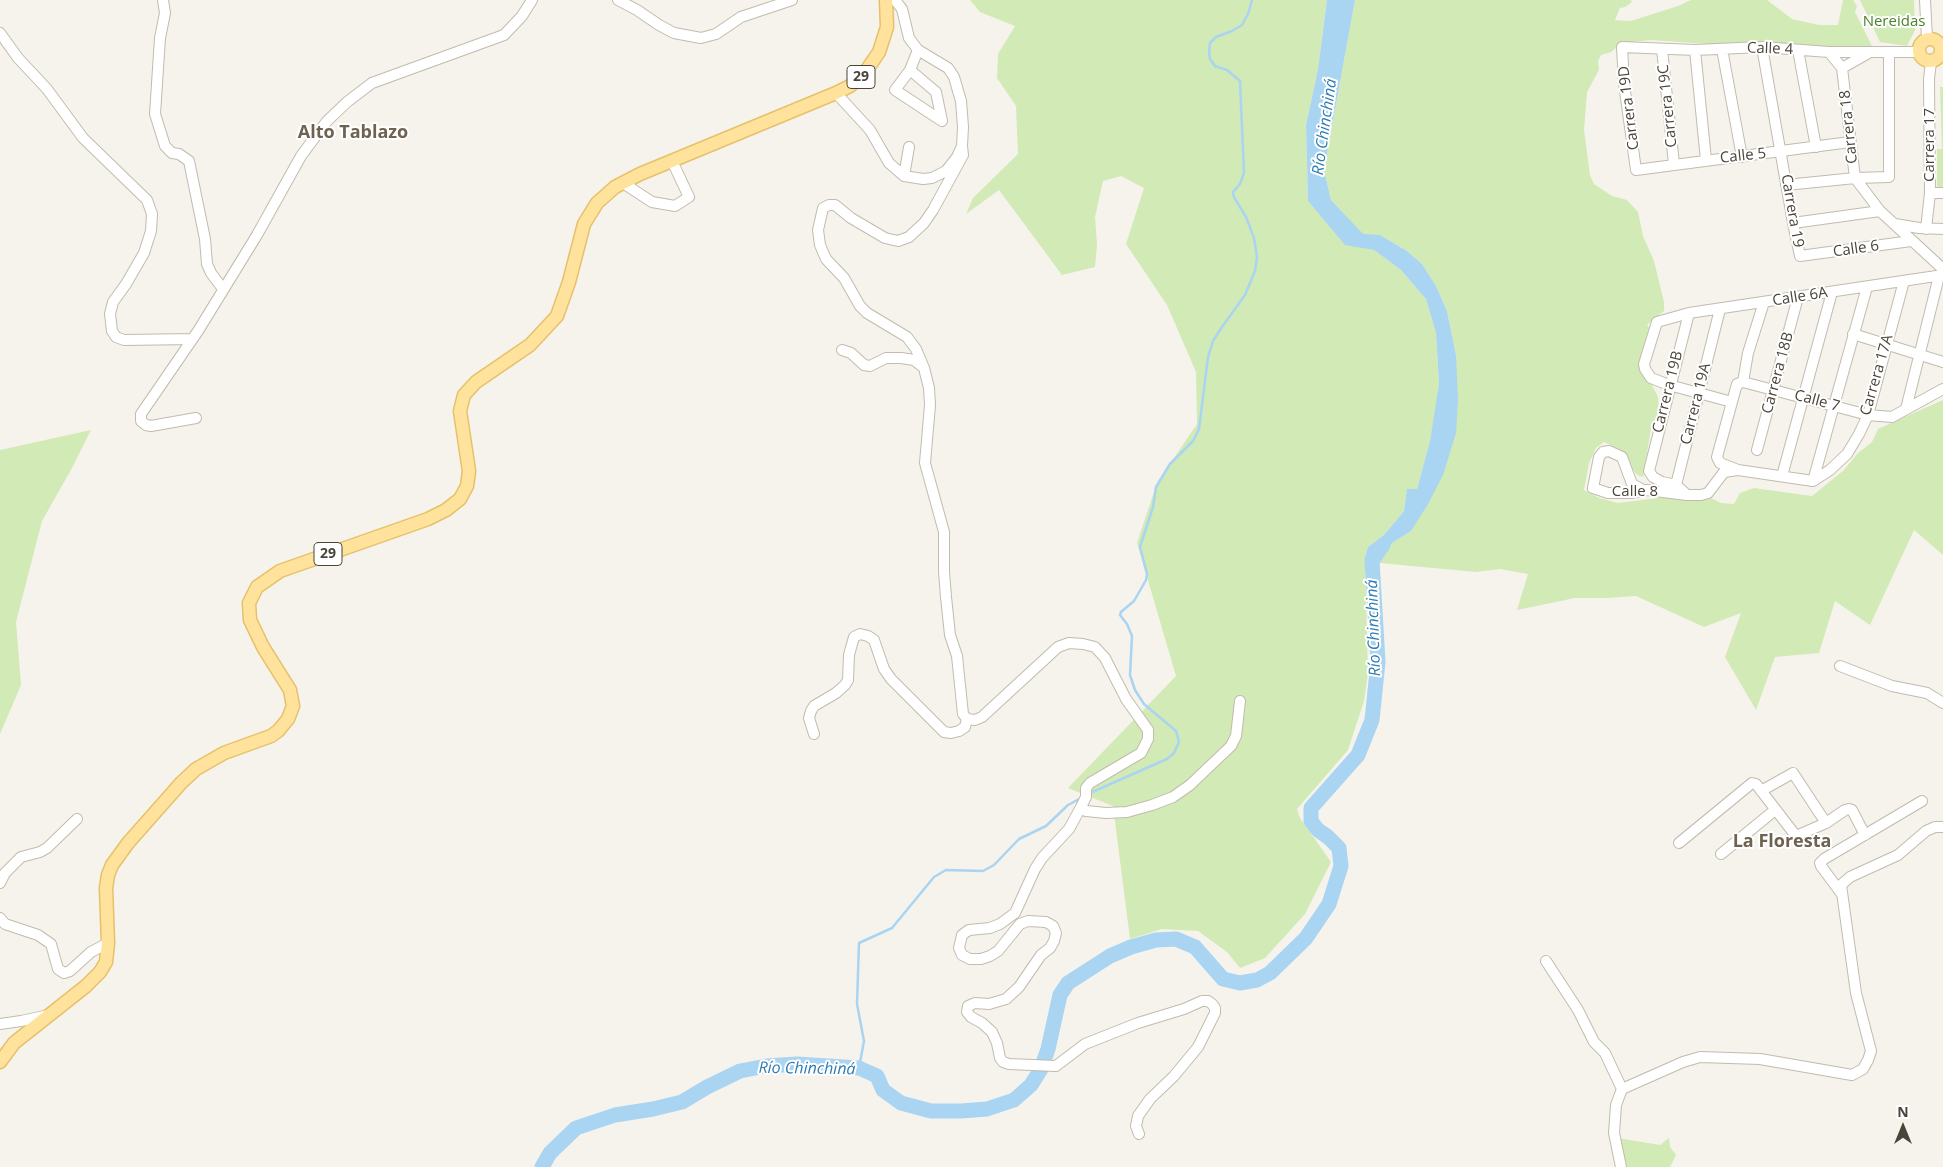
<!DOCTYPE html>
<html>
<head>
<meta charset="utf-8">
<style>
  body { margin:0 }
  #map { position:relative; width:1943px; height:1167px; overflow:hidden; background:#f6f3ec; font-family:"Open Sans",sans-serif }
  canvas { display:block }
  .north { position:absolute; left:1878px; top:1102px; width:50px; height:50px; -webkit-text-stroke:4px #fff; paint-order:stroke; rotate:0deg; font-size:14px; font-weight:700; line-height:20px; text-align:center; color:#4b4439 }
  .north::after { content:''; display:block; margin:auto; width:18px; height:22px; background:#4b4439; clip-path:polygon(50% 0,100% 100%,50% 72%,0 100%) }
</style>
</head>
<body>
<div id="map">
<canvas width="1943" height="1167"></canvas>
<div class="north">N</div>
</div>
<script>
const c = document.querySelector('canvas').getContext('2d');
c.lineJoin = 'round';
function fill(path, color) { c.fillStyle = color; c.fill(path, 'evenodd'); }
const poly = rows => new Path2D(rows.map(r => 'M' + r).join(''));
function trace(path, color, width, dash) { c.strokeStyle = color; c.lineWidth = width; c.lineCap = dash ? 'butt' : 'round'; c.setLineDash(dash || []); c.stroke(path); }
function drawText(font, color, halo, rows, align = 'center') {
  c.font = font + ' "Open Sans",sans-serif'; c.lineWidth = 4; c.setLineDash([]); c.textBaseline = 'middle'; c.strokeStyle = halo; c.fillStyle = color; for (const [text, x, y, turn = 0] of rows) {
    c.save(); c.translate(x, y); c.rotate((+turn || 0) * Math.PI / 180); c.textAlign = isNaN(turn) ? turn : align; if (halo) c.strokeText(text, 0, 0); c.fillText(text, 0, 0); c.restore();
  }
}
fill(poly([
  [970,0,1327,0,1318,69,1306,125,1308,201,1345,244,1374,250,1401,270,1426,299,1436,333,1439,384,1437,403,1430,441,1417,489,1407,490,1404,511,1384,535,1368,547,1365,557,1368,673,1364,701,1348,750,1297,809,1300,818,1331,862,1305,914,1265,958,1240,968,1227,952,1198,931,1162,929,1130,939,1113,806,1068,788,1176,676,1137,543,1157,483,1197,424,1196,372,1167,305,1126,244,1144,188,1121,176,1103,181,1095,217,1097,244,1095,267,1062,275,999,190,966,214,973,198,1018,154,1016,106,997,78,998,54,1015,26,980,12],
  [1355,0,1631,0,1632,2,1625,7,1620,8,1615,20,1631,21,1678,6,1691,0,1767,0,1792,19,1819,25,1838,25,1843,0,1853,0,1857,6,1855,12,1873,48,1722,45,1651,40,1622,43,1611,52,1601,55,1598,61,1599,70,1587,92,1584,130,1590,175,1594,184,1612,196,1627,200,1638,212,1643,236,1654,261,1664,302,1664,311,1647,325,1649,328,1642,351,1640,371,1647,376,1658,397,1659,411,1651,429,1643,477,1637,475,1619,449,1604,442,1596,448,1589,463,1584,490,1599,498,1618,503,1666,497,1711,498,1721,503,1734,504,1740,493,1754,488,1812,496,1844,470,1857,454,1872,442,1878,429,1943,400,1943,555,1914,530,1870,625,1835,601,1819,653,1775,657,1756,710,1725,657,1741,613,1704,627,1636,596,1607,598,1575,598,1517,610,1528,574,1500,569,1476,572,1380,563,1392,543,1411,531,1456,355,1447,311,1436,286,1422,264,1407,251,1380,235,1363,235,1331,200,1324,170],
  [1860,0,1914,0,1915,30,1907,46,1880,42],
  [1940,87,1943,87,1943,192,1937,189,1937,149,1942,149],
  [91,430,72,468,42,521,16,622,21,685,0,734,0,450],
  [1618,1138,1660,1145,1669,1138,1670,1147,1676,1155,1670,1167,1624,1167]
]), '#d2eab5');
fill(poly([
  [1327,0,1355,0,1324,170,1331,200,1363,234,1380,235,1407,251,1422,264,1436,286,1447,311,1456,355,1458,400,1456,433,1443,475,1428,504,1411,531,1392,543,1380,563,1365,557,1368,547,1384,535,1404,511,1407,489,1417,489,1430,441,1439,384,1436,333,1426,299,1401,270,1374,250,1345,245,1308,201,1306,125,1318,69]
]), '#a9d4f2');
trace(poly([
  [1090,793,1167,759,1174,753,1179,742,1176,731,1144,704,1135,690,1130,675,1132,636,1127,624,1120,615,1121,612,1134,601,1146,580,1147,574,1140,547,1153,507,1156,487,1170,464,1193,441,1199,429,1208,357,1213,341,1222,327,1245,295,1255,271,1257,257,1254,238,1246,217,1234,197,1233,192,1240,184,1244,173,1240,81,1227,70,1215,66,1210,59,1209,51,1210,43,1216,37,1232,31,1242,25,1248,14,1252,0],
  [859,1068,864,1041,857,1004,859,943,892,928,934,877,946,870,983,871,994,865,1019,839,1046,826,1068,805,1081,798]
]), '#a9d4f2', 2.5);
trace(poly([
  [542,1167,550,1153,576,1128,615,1115,653,1109,682,1102,707,1087,740,1071,766,1066,797,1064,859,1068,877,1076,883,1090,901,1103,931,1111,961,1111,987,1109,1014,1100,1031,1085,1041,1069,1048,1049,1060,995,1068,983,1110,956,1131,947,1156,940,1176,939,1195,947,1223,979,1240,983,1257,980,1270,973,1306,938,1329,904,1341,866,1339,848,1328,837,1318,830,1311,821,1311,808,1358,755,1372,720,1378,662,1372,560,1383,545]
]), '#a9d4f2', 15);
const minor = poly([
  [163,0,165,13,160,38,155,114,165,146,172,153,179,154,189,161,205,239,207,264,211,273,223,289],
  [618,0,637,10,659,25,674,33,701,38,716,34,741,17,792,0],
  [1925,0,1927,39],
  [0,33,18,58,47,89,83,138,147,200,152,214,151,231,144,253,126,284,113,302,110,314,112,331,116,337,124,340,192,339],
  [1762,47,1793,223,1800,256,1911,241],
  [1662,49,1674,164],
  [1722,49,1742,157],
  [918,50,910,70,895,90,942,121],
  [1695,50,1706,160],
  [1798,50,1816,147],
  [1829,52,1842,68,1855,178,1880,211,1943,269],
  [1842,68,1867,54],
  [910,70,936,92,942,121],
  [836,93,870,130,889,163,904,176,923,179,932,178,946,171,957,157,962,146,963,127,961,101,954,77,948,68,918,50,909,38,902,9,895,0],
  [1850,142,1636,170,1624,84,1622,47,1695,50,1762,47,1829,52,1918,52],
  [962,146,963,155,933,210,924,223,909,237,898,241,885,238,851,218,835,205,829,205,823,208,818,230,820,245,826,259,844,278,860,306,867,313,907,337,916,349,924,368,929,388,930,405,925,463,944,532,944,572,946,597,950,635,957,656,963,714,967,719,975,720,982,717,1058,647,1069,643,1083,644,1095,647,1105,658,1126,699,1148,730,1148,739,1141,753,1090,783,1086,788,1086,797,1081,807,1086,811,1106,813,1127,812,1152,805,1173,797,1190,785,1231,746,1236,736,1240,701],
  [904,176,909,147],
  [623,183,652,202,675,206,689,197,672,161],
  [1786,185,1855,178,1889,177,1889,53],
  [1930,193,1943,193],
  [1793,223,1880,211],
  [1895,224,1919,228,1943,229],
  [1926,229,1930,193,1929,79,1931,62],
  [1853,334,1943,362],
  [842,350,851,353,864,365,870,366,886,358,901,358,914,360,923,367],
  [1743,382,1868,415,1892,417,1943,389],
  [1743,382,1737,384,1732,402,1717,457,1720,463,1738,470,1813,481],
  [1743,382,1748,353,1764,302],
  [1732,402,1669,385,1651,378,1645,369,1644,364,1657,322,1689,313,1943,275],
  [1906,409,1939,276],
  [196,418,151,426,146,425,141,421,141,414,198,331,257,235,301,156,327,121,347,102,372,83,504,35,522,16,532,0],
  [1757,450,1798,297],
  [1782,476,1832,292],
  [1813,481,1830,470,1847,454,1859,434,1868,415,1904,281],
  [1813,481,1867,287],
  [1676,485,1662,482,1653,477,1649,471,1689,313],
  [1643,490,1632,484,1622,457,1609,451,1603,452,1599,457,1593,488,1608,493,1631,493,1647,490,1687,495,1701,495,1708,493,1724,472,1738,470],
  [1687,495,1676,485,1720,309],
  [1840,666,1892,686,1927,693,1943,703],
  [814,734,809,718,811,711,814,706,836,693,845,685,848,680,849,655,852,644,854,637,860,634,868,636,874,640,884,669,891,679,944,732,951,733,959,731,965,727,967,719],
  [1761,791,1793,773,1826,823],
  [1081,807,1069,829,1042,858,1035,869,1015,913,1000,924,990,928,969,930,962,935,959,948,962,955,970,959,981,959,990,956,998,951,1020,924,1028,921,1046,922,1053,926,1056,933,1054,941,1050,948,1041,955,1019,987,1006,999,989,1004,975,1003,968,1006,967,1012,971,1017,982,1023,992,1032,997,1043,1000,1058,1003,1062,1009,1064,1056,1066,1085,1044,1138,1023,1184,1009,1202,1001,1208,1001,1212,1004,1215,1008,1215,1013,1198,1047,1174,1076,1150,1099,1138,1116,1136,1126,1139,1134],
  [1679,843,1752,783,1756,784,1796,836,1826,823,1845,810,1849,809,1852,810,1865,835],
  [1721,854,1775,810],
  [0,883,5,873,21,857,40,852,47,848,77,819],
  [1841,893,1821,866,1820,863,1824,859,1922,801],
  [0,918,5,924,38,935,51,944,58,969,64,973,70,971,91,952,108,943],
  [1546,961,1578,1010,1594,1042,1605,1053,1622,1089],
  [0,1024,21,1021,49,1015],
  [1621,1167,1614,1133,1616,1105,1622,1089,1683,1062,1700,1057,1760,1059,1852,1075,1863,1069,1868,1060,1871,1051,1856,993,1841,885,1850,877,1898,855,1926,831,1935,827,1943,827]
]);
const major = poly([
  '1919 50a11 11 0 1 1 22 0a11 11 0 1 1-22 0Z',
  [0,1062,14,1043,86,986,100,972,106,962,108,943,106,888,108,875,112,865,128,843,181,783,196,769,224,753,271,736,278,731,288,719,293,706,290,690,263,647,250,620,249,603,257,587,280,571,428,519,446,510,460,499,467,486,469,471,460,411,464,395,476,382,530,345,557,316,569,282,584,224,597,203,615,187,640,174,836,93,850,86,866,71,879,52,887,27,886,0]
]);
trace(minor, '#c2bbae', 12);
trace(major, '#e6c16a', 15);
trace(minor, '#fff', 10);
trace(major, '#ffe39c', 12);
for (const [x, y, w] of [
  [861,77,28],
  [328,554,28]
]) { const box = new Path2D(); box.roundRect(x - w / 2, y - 11.5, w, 23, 4); c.fillStyle = '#fff'; c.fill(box); trace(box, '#4b4439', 1); }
drawText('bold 14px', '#4b4439', null, [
  ["29",861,77],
  ["29",328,554]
]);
drawText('15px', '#4a7f2a', '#fff', [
  ["Nereidas",1894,22]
]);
drawText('15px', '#4b4439', '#fff', [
  ["Calle 4",1770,49,2],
  ["Carrera 19C",1668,106,-96],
  ["Carrera 19D",1629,108,-97],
  ["Carrera 18",1849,127,-96],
  ["Carrera 17",1930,145,-90],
  ["Calle 5",1743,156,-6],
  ["Carrera 19",1792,211,80],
  ["Calle 6",1856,249,-8],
  ["Calle 6A",1800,297,-9],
  ["Carrera 18B",1778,373,-75],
  ["Carrera 17A",1877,375,-74],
  ["Carrera 19B",1668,392,-76],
  ["Calle 7",1817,401,15],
  ["Carrera 19A",1696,404,-76],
  ["Calle 8",1635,492]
]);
drawText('italic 16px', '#2e7ab2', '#fff', [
  ["Río Chinchiná",1325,127,-82],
  ["Río Chinchiná",1374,628,-92],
  ["Río Chinchiná",807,1069,1]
]);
drawText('bold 18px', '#6e6250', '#fff', [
  ["Alto Tablazo",353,133],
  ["La Floresta",1782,842]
]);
</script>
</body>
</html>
